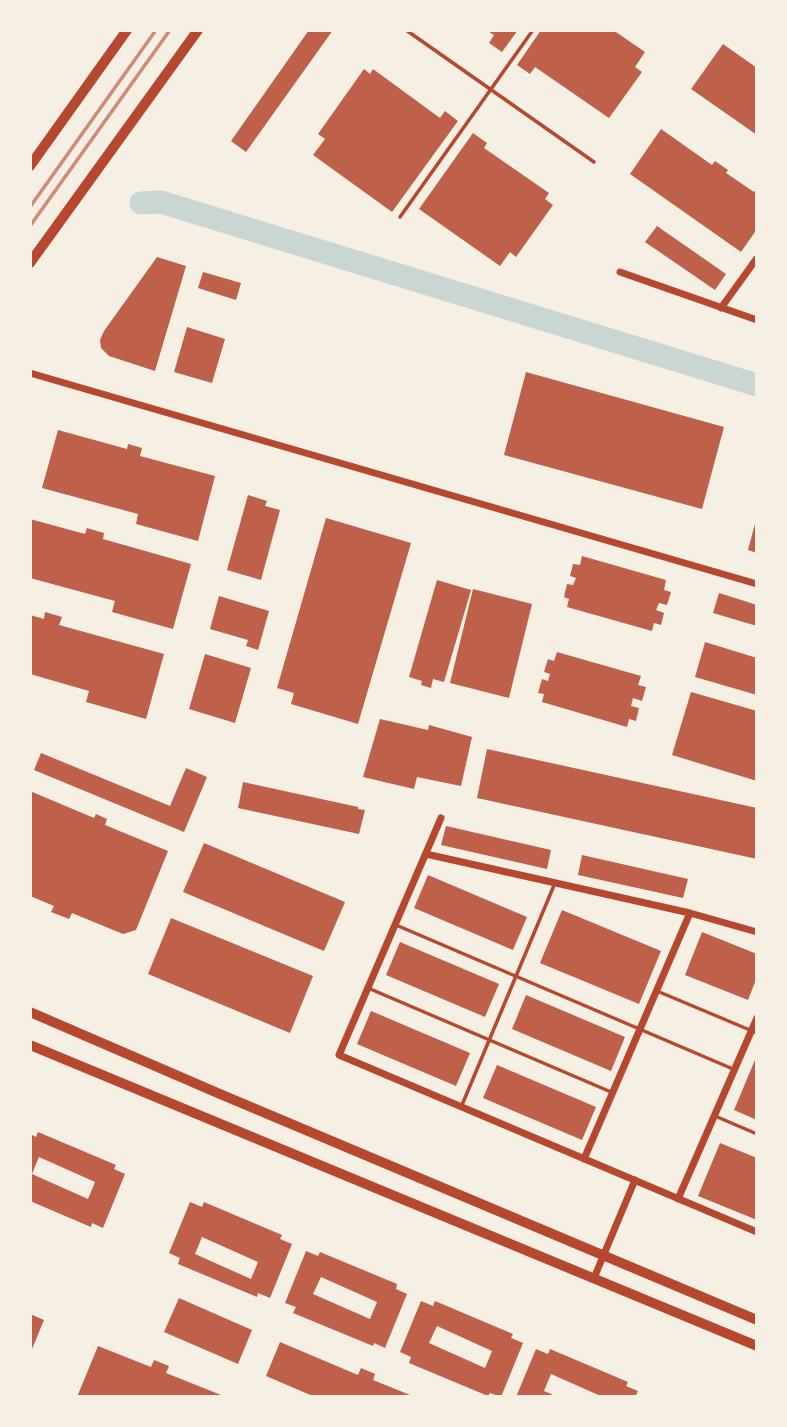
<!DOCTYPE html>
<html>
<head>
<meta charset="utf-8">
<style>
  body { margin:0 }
  #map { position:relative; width:787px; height:1427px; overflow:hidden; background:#f6efe4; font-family:"Playfair Display",serif }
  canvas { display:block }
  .frame { position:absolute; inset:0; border:32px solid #f6efe4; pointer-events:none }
</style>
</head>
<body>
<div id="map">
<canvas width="787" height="1427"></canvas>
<div class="frame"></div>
</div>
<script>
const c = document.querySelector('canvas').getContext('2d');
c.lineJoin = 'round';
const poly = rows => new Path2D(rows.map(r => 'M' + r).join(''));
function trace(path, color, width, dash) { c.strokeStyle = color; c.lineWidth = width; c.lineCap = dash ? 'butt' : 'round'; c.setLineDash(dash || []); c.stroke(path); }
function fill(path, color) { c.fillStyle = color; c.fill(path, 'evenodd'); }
trace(poly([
  [141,203,161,202,757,385]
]), '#c9d6d2', 23);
fill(poly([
  [309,30,333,30,246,152,231,141],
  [486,30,518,30,502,52,489,43,494,35],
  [541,30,613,30,645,52,635,67,642,72,609,118,535,67,530,74,517,65],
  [723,44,757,68,757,135,691,89],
  [364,69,370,74,373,69,440,118,445,111,458,121,392,212,313,155,325,139,318,134],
  [661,129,712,165,715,161,728,170,726,173,754,192,757,188,757,229,741,252,630,174],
  [473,133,487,143,484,148,549,193,545,199,553,205,516,257,510,252,500,266,419,209],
  [657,226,726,274,715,290,645,242],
  [157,257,186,266,155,371,109,356,101,348,100,340,104,331],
  [203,272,241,283,236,300,198,288],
  [187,327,225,339,212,383,174,372],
  [526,372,724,427,702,509,504,455],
  [58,430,127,449,128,444,142,448,140,456,215,476,198,541,136,524,138,514,42,488],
  [248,495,267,501,265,506,280,510,261,580,227,570],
  [326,518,411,543,358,724,291,704,294,693,277,688],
  [30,519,85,534,87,528,104,533,103,539,191,564,173,629,112,612,115,601,30,578],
  [756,520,757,520,757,553,748,550],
  [582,556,666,580,664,590,671,592,667,605,659,603,656,610,664,613,661,625,654,623,652,631,567,607,569,599,564,597,567,584,573,585,576,578,570,576,573,564,580,565],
  [437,580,471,590,444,682,433,679,431,688,421,685,422,681,409,677],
  [473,589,532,604,509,698,450,683],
  [719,593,757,605,757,626,713,613],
  [219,596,269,611,258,650,246,646,248,640,210,629],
  [45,612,62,617,59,625,164,654,146,719,86,702,89,691,30,674,30,615,44,619],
  [705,642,757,658,757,695,695,677],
  [557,652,641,676,638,685,646,687,642,701,633,698,631,706,639,708,636,721,629,719,627,727,542,702,544,694,538,693,542,679,548,681,550,674,544,672,548,659,554,661],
  [205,654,251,668,235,723,189,709],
  [691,692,757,711,757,781,672,755],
  [380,719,428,730,429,725,472,737,461,786,417,777,414,789,363,777],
  [487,749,757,808,757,859,477,798],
  [41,753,170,806,186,768,207,777,184,832,34,770],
  [243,782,358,807,358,809,365,810,359,834,238,808],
  [30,791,94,818,96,814,107,819,105,825,168,851,136,930,123,934,72,913,69,919,51,912,54,906,30,896],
  [446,826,551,850,547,869,441,845],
  [204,843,345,902,324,951,183,892],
  [582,855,688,879,683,898,578,875],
  [428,875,527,917,513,950,414,908],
  [562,910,661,951,639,1004,540,963],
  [171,918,313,976,290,1033,148,974],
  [702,932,757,954,757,977,748,1000,685,975],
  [400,942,499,984,485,1017,386,975],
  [526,995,625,1037,611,1071,512,1029],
  [371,1011,470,1053,456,1086,357,1044],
  [757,1055,757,1120,734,1110],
  [497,1065,596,1107,582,1140,483,1098],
  [38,1132,116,1165,114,1169,125,1174,103,1228,92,1223,91,1227,30,1201,30,1134,36,1137],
  [39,1157,95,1182,88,1199,32,1174],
  [720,1143,757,1158,757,1220,698,1196],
  [190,1202,202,1207,204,1202,282,1235,280,1239,292,1244,270,1298,258,1293,257,1297,178,1264,180,1258,169,1253],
  [202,1237,258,1262,251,1279,195,1254],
  [306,1251,318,1256,320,1252,397,1284,396,1289,407,1294,385,1348,374,1343,373,1346,293,1313,296,1307,285,1303],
  [321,1277,377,1302,370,1319,313,1294],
  [179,1298,252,1330,238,1364,164,1332],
  [421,1301,433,1306,435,1301,513,1334,511,1338,523,1343,501,1397,490,1393,488,1396,409,1363,411,1357,400,1352],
  [437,1326,492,1351,485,1368,429,1343],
  [30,1314,44,1320,30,1354],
  [280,1342,358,1375,361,1368,375,1374,373,1380,415,1397,315,1397,266,1376],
  [98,1346,151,1367,154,1360,169,1366,166,1373,226,1397,77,1397],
  [536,1349,548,1354,550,1349,628,1382,626,1386,638,1391,635,1397,603,1397,551,1374,544,1391,558,1397,516,1397]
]), '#bf614a');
trace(poly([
  [406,30,594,162],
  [400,217,533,30],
  [396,925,733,1069],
  [368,988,611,1092],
  [657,991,757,1033],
  [462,1105,555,883],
  [715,1116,757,1134]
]), '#b5482f', 3.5);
trace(poly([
  [620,272,757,320],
  [721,308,757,258],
  [30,373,757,584],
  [441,818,339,1055,757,1232],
  [426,854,690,913,757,932],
  [584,1159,690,913],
  [678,1199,757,1018],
  [594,1278,635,1180]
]), '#b5482f', 7);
trace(poly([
  [30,1012,220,1094,757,1320],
  [30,1045,757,1346]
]), '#b5482f', 10);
trace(poly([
  [30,166,127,30],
  [30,263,198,30]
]), '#b5482f', 10);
trace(poly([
  [30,207,156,30],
  [30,226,170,30]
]), '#cf8b77', 3.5);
</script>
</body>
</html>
